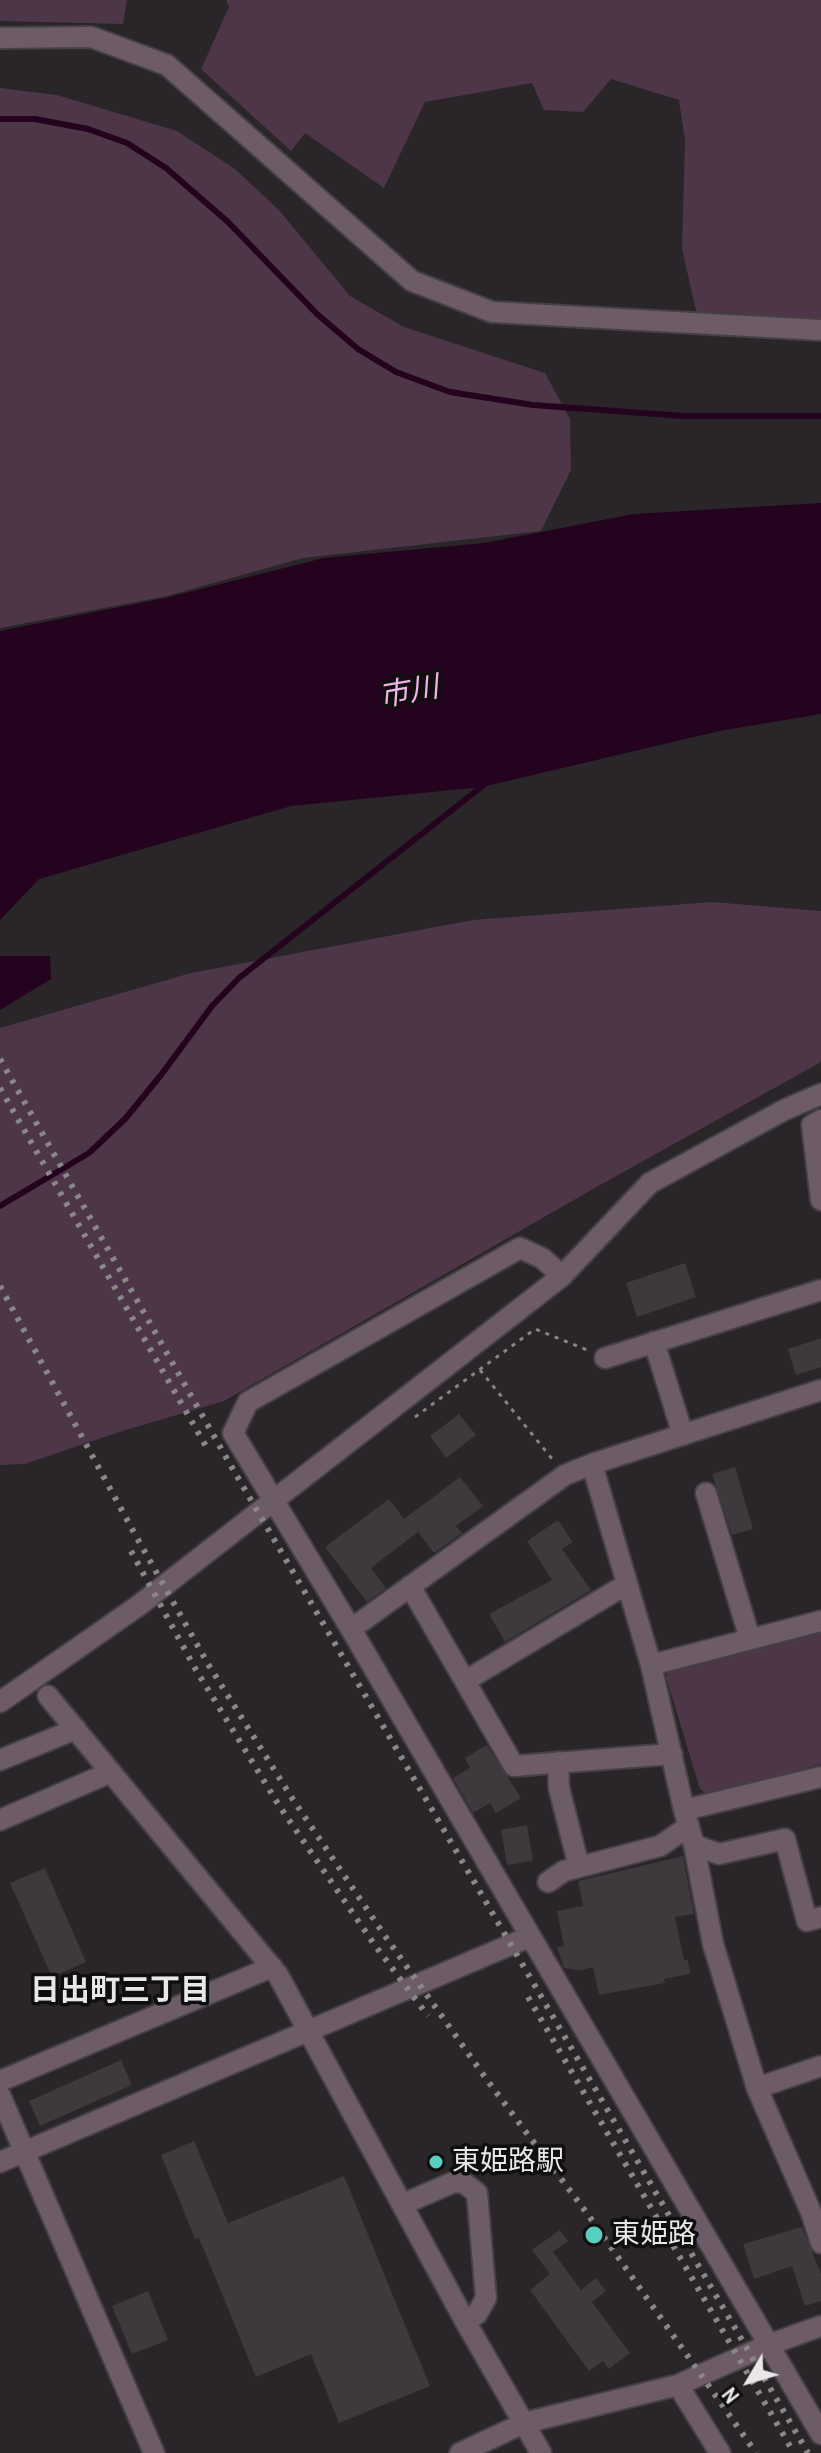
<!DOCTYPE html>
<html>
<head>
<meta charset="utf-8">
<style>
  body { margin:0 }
  #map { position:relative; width:821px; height:2453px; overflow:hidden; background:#292528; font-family:"Archivo Narrow",sans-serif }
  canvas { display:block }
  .north { position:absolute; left:709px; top:2341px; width:80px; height:80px; -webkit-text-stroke:6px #100f10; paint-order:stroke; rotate:232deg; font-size:22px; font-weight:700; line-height:32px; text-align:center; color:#eae7e9 }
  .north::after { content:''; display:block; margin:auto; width:28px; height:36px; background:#eae7e9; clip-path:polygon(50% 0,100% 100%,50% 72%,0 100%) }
</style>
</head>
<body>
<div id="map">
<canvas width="821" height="2453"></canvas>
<div class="north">N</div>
</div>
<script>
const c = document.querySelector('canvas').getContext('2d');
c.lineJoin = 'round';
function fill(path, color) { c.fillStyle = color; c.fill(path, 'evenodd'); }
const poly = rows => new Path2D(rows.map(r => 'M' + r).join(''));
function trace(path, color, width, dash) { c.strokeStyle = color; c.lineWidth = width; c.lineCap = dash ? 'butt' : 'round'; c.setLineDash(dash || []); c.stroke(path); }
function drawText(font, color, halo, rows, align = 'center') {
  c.font = font + ' "Archivo Narrow","Noto Sans JP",sans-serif'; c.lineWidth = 7; c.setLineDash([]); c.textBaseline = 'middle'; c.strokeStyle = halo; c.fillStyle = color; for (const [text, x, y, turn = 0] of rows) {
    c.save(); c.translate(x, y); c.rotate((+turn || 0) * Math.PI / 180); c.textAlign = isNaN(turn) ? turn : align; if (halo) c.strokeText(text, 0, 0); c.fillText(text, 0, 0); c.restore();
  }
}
fill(poly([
  [0,0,127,0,123,24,0,21],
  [226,0,821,0,821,319,697,315,682,249,685,141,679,100,611,79,583,112,544,110,532,83,425,102,384,188,305,133,291,151,201,69,229,7],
  [0,88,57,95,177,131,235,169,279,210,350,296,404,327,545,373,570,419,571,470,541,531,303,558,167,596,0,628],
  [712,902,821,911,821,1062,593,1189,224,1401,119,1432,25,1464,0,1465,0,1028,191,973,473,920],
  [821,1628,821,1764,708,1795,700,1789,666,1677,670,1667]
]), '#4d3648');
fill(poly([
  [821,503,821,714,719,731,482,787,291,806,39,879,0,920,0,631,165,598,324,558,484,543,634,514],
  [0,956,50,956,51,979,0,1010]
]), '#23031e');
trace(poly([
  [0,119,35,119,88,129,127,143,166,168,228,222,317,314,358,349,396,372,450,392,533,405,684,416,821,416],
  [0,1206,89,1153,125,1119,161,1075,212,1006,239,978,485,784]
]), '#23031e', 6);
fill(poly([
  [685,1263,696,1297,637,1317,626,1283],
  [821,1338,821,1367,796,1375,788,1349],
  [459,1414,476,1435,446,1458,430,1436],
  [735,1467,753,1529,732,1535,712,1474],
  [460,1477,483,1506,456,1526,462,1533,434,1553,418,1532,371,1568,386,1588,367,1602,325,1547,389,1499,404,1519],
  [558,1520,573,1542,562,1549,591,1590,505,1642,489,1614,552,1580,527,1541],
  [487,1745,521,1798,496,1813,490,1803,473,1813,453,1778,470,1768,465,1758],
  [527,1825,533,1861,507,1865,501,1830],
  [683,1856,694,1914,675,1917,684,1960,688,1960,690,1974,664,1979,665,1983,599,1995,593,1967,581,1970,564,1968,557,1947,564,1946,557,1911,583,1906,578,1881],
  [45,1868,86,1962,52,1977,10,1883],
  [121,2060,132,2085,40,2126,29,2101],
  [194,2141,228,2223,344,2176,430,2386,339,2423,311,2354,256,2377,199,2238,195,2239,161,2155],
  [802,2227,821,2274,821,2301,805,2306,792,2266,754,2279,743,2244],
  [560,2230,568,2241,553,2252,581,2290,596,2278,606,2291,592,2302,630,2353,609,2369,603,2361,589,2371,530,2290,550,2274,532,2250],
  [148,2291,168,2340,132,2354,112,2306]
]), '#3d393c');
const minor = poly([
  [0,38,91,37,167,65,412,281,492,312,821,330],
  [821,1120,812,1125,821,1200],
  [562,1276,542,1258,520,1248,248,1402,233,1433,351,1629,821,2434],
  [654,1342,683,1435],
  [605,1358,821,1290],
  [592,1464,651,1665,684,1810,694,1845,713,1944,757,2088,811,2212,821,2243],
  [706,1493,750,1639],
  [410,1586,514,1766,672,1754],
  [351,1629,565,1475,592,1464,821,1390],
  [651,1665,821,1621],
  [465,1681,627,1584],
  [48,1696,278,1975,465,2321,541,2453],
  [0,1702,138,1606,562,1276,650,1183,784,1110,821,1094],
  [0,1760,76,1729],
  [558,1762,559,1788,579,1867],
  [684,1810,821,1777],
  [0,1820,111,1772],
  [694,1845,719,1854,785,1839,807,1921,821,1917],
  [548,1882,564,1871,660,1846,689,1826],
  [0,2081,272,1967],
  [757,2088,821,2066],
  [0,2095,154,2453],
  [0,2162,529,1937],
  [403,2204,454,2182,464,2183,477,2193,486,2298,477,2314,465,2321],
  [678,2385,720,2453],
  [460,2453,524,2423,678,2385,768,2345,821,2326]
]);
trace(minor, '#444043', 24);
trace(poly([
  [480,1370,553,1460],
  [415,1417,535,1329,587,1350]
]), '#888487', 3, [4, 6]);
trace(minor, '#6d5b68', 20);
trace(poly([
  [0,1059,227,1459,808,2453],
  [0,1088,207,1448],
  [0,1286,132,1529,208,1664,292,1798,385,1936,487,2080,589,2216,756,2453],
  [131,1551,196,1670,280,1807,374,1944,428,2016],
  [528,1997,794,2453]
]), '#8a8789', 6, [4, 8]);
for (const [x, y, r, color] of [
  [436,2162,8,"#58cec0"],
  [594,2235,10,"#58cec0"]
]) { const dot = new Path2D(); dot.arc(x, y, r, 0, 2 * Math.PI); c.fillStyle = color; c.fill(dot); trace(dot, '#100f10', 3); }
drawText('28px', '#eae7e9', '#100f10', [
  ["東姫路駅",452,2162],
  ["東姫路",612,2235]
], 'left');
drawText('italic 30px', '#f2b2e4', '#100f10', [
  ["市川",409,693,-10]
]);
drawText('bold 30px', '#eae7e9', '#100f10', [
  ["日出町三丁目",120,1992]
]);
</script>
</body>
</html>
